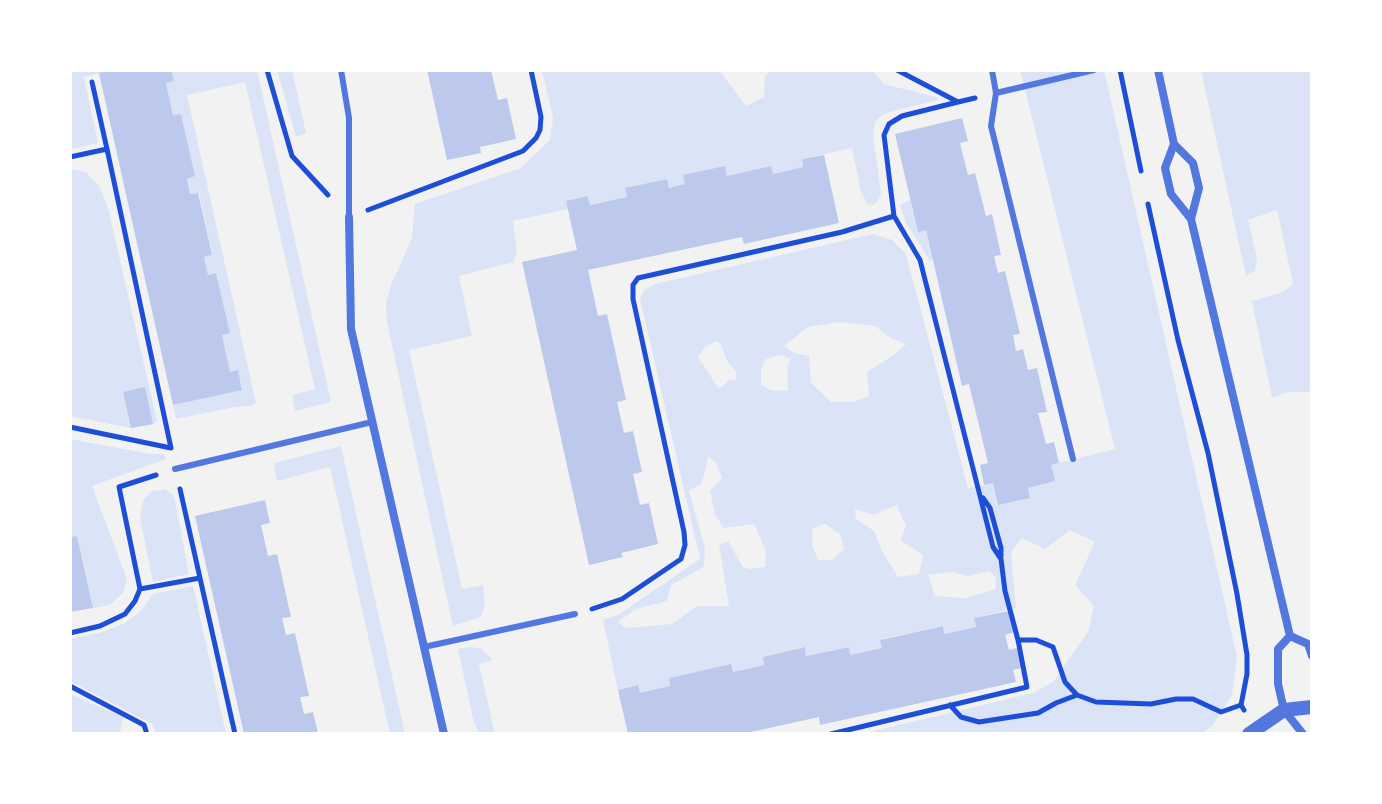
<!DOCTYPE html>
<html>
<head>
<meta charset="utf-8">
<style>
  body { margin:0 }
  #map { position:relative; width:1382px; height:804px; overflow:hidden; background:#f2f2f2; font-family:"IBM Plex Sans",sans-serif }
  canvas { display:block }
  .frame { position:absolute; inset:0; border:72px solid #fff; pointer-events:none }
</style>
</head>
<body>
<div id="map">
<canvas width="1382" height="804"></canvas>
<div class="frame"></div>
</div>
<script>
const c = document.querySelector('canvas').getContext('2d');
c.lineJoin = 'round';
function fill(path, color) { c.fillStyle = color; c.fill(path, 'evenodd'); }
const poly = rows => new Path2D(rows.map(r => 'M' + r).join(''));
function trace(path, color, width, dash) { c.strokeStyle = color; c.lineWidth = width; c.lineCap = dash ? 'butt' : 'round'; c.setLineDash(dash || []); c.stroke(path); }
fill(poly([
  [70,70,114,70,84,77,98,143,70,149],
  [171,70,257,70,331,402,295,411,292,395,315,389,245,82,187,95,256,403,251,406,235,407,176,419,173,405,242,389,238,371,230,372,222,335,230,333,216,273,208,275,204,257,212,255,199,193,190,194,187,179,195,176,181,114,173,115,166,83,173,81],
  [277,70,292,70,306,133,296,137],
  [542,70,719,70,746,106,764,97,765,76,772,70,872,70,884,84,936,97,938,100,893,111,882,115,875,122,873,136,881,193,878,201,873,205,867,203,861,192,852,148,802,159,803,167,773,174,771,166,727,176,725,166,685,184,669,188,667,179,625,188,627,197,590,205,587,196,568,209,513,221,517,252,513,262,459,276,472,336,409,350,462,589,483,585,485,605,481,617,453,626,387,322,386,304,391,285,412,238,415,204,521,168,550,140,553,118],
  [1020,70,1104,70,1237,657,1232,695,1213,725,1202,734,861,734,1033,693,1053,682,1089,630,1094,606,1075,585,1095,542,1070,530,1045,549,1022,538,1011,552,1016,608,975,618,976,627,944,634,942,626,881,639,882,648,850,655,848,647,806,656,804,647,763,657,764,665,733,672,731,664,669,678,670,686,640,693,638,685,618,690,603,620,618,615,700,559,640,299,644,290,655,284,873,234,892,240,906,254,968,488,993,483,998,505,1029,498,1028,488,1054,481,1051,465,1115,449],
  [839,322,875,326,892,339,906,344,894,355,867,372,869,396,853,402,831,402,811,383,809,356,794,353,784,346,808,327],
  [718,341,722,347,727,361,736,372,736,380,730,380,719,389,698,357,706,346],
  [781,355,791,359,787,367,788,390,773,391,761,385,761,369,766,359],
  [708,456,716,463,722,478,710,491,715,515,724,528,754,524,766,551,765,567,749,569,743,567,728,541,719,545,729,606,697,606,672,624,626,628,618,622,636,609,667,601,671,585,704,567,705,548,689,491,701,484,706,469],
  [896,505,906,525,901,541,923,555,919,574,898,577,883,553,874,531,856,519,855,509,873,515],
  [825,524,840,534,844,549,832,560,818,560,812,545,813,528],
  [990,571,995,577,996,589,965,598,935,596,928,575,952,572,968,576],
  [1201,70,1312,70,1312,392,1288,392,1272,398,1252,301,1283,292,1293,284,1277,210,1248,220,1257,257,1255,271,1246,276],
  [70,169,86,172,99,186,108,208,157,421,153,424,131,428,70,416],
  [910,200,918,231,926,230,933,260,930,261,906,223,900,205],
  [70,439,150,454,163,454,166,459,92,486,127,579,123,593,110,605,93,608,77,536,70,537],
  [341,446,405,734,390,734,330,467,277,481,274,463],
  [165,489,174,496,189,574,153,582,140,518,143,501,152,491],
  [193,586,226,734,156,734,152,724,70,681,70,639,102,632,125,623,143,609,152,594],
  [472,647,482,649,493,660,479,664,495,734,479,734,473,719,458,649],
  [70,694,123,717,120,734,70,734]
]), '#dbe4f7');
fill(poly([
  [114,70,171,70,174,81,166,83,173,115,181,114,195,176,187,179,190,194,198,193,212,255,204,257,208,275,216,273,230,333,222,335,230,372,238,370,242,390,173,405,99,73],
  [427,70,491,70,498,100,507,98,516,139,480,147,481,153,447,160],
  [962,118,968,141,960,143,968,175,975,173,986,216,992,214,1001,255,994,256,998,273,1005,271,1020,334,1013,335,1016,351,1023,349,1028,370,1037,368,1047,412,1038,413,1046,444,1054,442,1059,463,1051,465,1055,481,1028,488,1030,498,998,505,993,483,984,485,980,465,988,463,969,384,962,386,926,230,918,232,895,134],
  [824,155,839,223,744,244,742,237,588,270,598,316,607,314,626,400,617,402,624,433,633,431,642,472,633,474,640,505,649,503,658,544,621,553,623,557,589,565,522,262,577,250,566,201,587,196,590,205,627,197,625,188,667,179,669,188,685,184,683,175,725,166,727,176,771,166,773,174,803,167,802,159],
  [145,387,153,424,131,428,123,392],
  [265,500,270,523,261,525,268,556,277,554,291,617,282,618,286,635,295,633,309,696,300,697,304,714,313,712,318,734,244,734,195,516],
  [77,536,93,608,70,612,70,537],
  [1009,611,1014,632,1005,635,1009,650,1017,648,1022,668,1013,670,1016,682,820,725,819,717,742,734,628,734,618,690,638,685,640,693,670,686,669,678,731,664,733,672,764,665,763,657,805,647,806,656,849,647,850,655,882,648,880,640,943,626,944,634,976,627,974,618]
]), '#bdc9ec');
trace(poly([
  [267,70,292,156,328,195],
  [897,70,958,102,975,98],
  [1120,70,1141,171],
  [92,82,107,149],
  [70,157,107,149,171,448],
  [1148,204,1178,340,1208,453,1237,594,1247,655,1247,674,1241,705,1244,710],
  [368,210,523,151,536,138,540,130,541,117,531,70],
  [70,427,171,448],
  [180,489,235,734],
  [983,498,990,508,1001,548,1001,556],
  [140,589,200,578],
  [592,609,622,599,681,559,685,545,684,532,633,299,633,285,638,278,842,232,894,216,884,135,889,124,902,116,958,102],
  [70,633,100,626,125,614,135,601,140,589,119,487,156,475],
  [1018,640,1036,640,1053,647,1065,682,1077,695,1096,702,1151,704,1176,699,1193,699,1221,712,1241,705],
  [70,686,144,725,147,734],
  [950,705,961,717,979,722,1038,713,1056,703,1077,695],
  [831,734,1027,687,1018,640,1005,591,1001,559,993,547,920,260,894,216]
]), '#1d4ed8', 5);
trace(poly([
  [341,70,349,118,349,217],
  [992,70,996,93,991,126,1073,459],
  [996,93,1094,70],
  [175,469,372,422],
  [424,647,575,614]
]), '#5277de', 6);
trace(poly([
  [1158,70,1174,144,1193,163,1199,188,1191,219],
  [1174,144,1165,168,1171,194,1191,219,1290,636],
  [349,217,351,329,444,734],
  [1290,636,1278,649,1278,684,1284,710,1303,734],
  [1290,636,1308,644,1312,656]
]), '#5277de', 8);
trace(poly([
  [1249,734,1284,710,1312,707]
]), '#5277de', 14);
</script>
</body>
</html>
